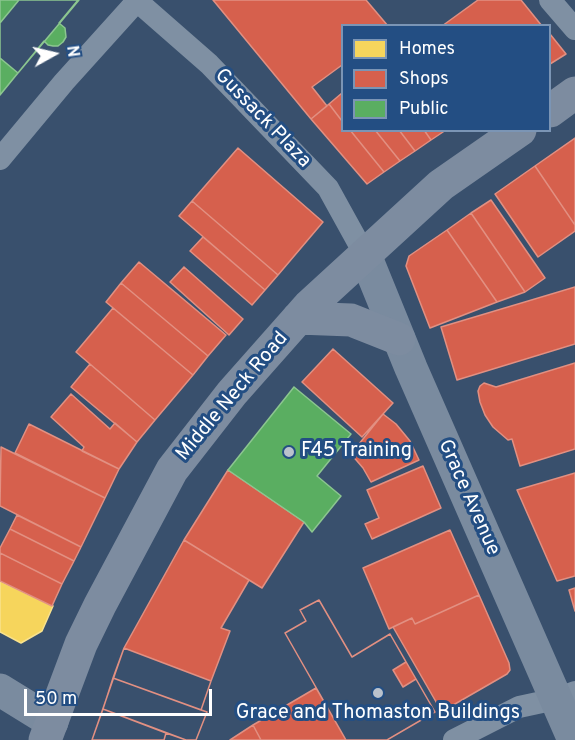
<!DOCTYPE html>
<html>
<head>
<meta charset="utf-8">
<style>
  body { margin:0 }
  #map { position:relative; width:575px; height:740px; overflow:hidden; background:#39506d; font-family:Overpass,sans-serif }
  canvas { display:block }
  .legend { position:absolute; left:341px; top:24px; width:210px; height:108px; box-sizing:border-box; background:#234e83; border:2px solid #7b95b5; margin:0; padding:8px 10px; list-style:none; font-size:18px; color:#fff }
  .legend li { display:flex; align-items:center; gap:12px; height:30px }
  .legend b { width:30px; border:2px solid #7b95b5 }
  .north { position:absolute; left:24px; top:24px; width:60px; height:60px; -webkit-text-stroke:4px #234e83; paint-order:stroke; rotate:82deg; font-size:16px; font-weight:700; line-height:24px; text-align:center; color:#fff }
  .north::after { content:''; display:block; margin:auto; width:21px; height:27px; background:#fff; clip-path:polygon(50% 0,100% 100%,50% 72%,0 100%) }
  .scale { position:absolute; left:24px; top:689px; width:188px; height:27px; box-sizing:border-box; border:3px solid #fff; border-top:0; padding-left:8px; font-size:18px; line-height:21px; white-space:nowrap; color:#fff; -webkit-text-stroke:4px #234e83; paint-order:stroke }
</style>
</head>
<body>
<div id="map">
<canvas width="575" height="740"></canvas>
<ul class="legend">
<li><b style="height:16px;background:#f6d55c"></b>Homes</li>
<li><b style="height:16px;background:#d6604d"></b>Shops</li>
<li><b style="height:16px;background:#5aae61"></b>Public</li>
</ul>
<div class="north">N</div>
<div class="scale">50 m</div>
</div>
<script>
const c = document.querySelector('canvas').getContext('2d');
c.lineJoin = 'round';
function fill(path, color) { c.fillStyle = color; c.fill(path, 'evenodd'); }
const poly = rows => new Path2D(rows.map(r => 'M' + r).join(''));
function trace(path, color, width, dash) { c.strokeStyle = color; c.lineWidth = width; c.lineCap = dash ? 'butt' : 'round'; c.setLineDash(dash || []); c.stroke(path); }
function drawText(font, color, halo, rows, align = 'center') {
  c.font = font + ' Overpass,sans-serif'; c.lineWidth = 6; c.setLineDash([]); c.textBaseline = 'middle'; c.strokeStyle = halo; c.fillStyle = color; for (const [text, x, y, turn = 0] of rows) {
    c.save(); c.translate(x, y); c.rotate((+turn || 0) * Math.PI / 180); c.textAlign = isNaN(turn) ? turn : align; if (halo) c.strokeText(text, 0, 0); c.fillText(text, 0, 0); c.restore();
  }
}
const homes = poly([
  [0,581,53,606,42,631,21,643,0,632,0,581]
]);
fill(homes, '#f6d55c');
trace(homes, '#f9e28d', 1.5);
const shops = poly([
  [213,0,366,0,388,26,342,26,342,65,312,87,327,106,311,119,213,0],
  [478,0,521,0,542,26,442,26,478,0],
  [550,34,566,54,550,64,550,34],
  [342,93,342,121,329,104,342,93],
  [329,104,342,121,342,130,350,130,384,172,367,184,311,119,329,104],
  [350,130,375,130,400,161,384,172,350,130],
  [375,130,399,130,415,151,400,161,375,130],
  [399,130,424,130,431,140,415,151,399,130],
  [424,130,446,130,431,140,424,130],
  [575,138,575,225,535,166,575,138],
  [238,148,323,222,278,275,192,201,238,148],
  [535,166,575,225,575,231,538,257,495,194,535,166],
  [491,200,545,278,525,292,471,213,491,200],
  [192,201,278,275,265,290,179,216,192,201],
  [471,213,525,292,497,302,447,230,471,213],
  [447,230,497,302,430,328,406,266,409,256,447,230],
  [203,237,265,290,252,305,190,251,203,237],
  [139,262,226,335,208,356,121,283,139,262],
  [184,267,243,319,229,335,170,282,184,267],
  [121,283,208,356,193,375,106,302,121,283],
  [575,287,575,344,457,380,441,327,575,287],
  [113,308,193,375,155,420,76,352,113,308],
  [333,349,393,403,362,437,302,382,333,349],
  [575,363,575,449,520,466,512,439,508,440,493,427,485,415,480,402,478,391,480,386,484,383,496,387,575,363],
  [90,364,155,420,137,442,71,387,90,364],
  [71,394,110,429,115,423,137,442,119,469,82,451,84,447,51,417,71,394],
  [383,414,396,424,410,441,419,460,371,482,363,468,351,454,383,414],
  [29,424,119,469,105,498,15,453,29,424],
  [1,447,105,498,81,547,0,506,1,447],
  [423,466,441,508,372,539,365,524,379,518,367,490,423,466],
  [228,470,304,522,262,588,184,540,228,470],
  [575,473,575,576,557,581,517,490,575,473],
  [17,515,81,547,74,561,10,529,17,515],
  [10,529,74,561,62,584,0,553,0,548,10,529],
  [450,530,479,595,415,624,412,618,389,629,363,568,450,530],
  [184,540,249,580,221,628,230,631,211,681,124,648,184,540],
  [0,553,62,584,52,606,0,581,0,553],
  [575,588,575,611,569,590,575,588],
  [479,595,509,663,510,670,507,674,448,708,443,709,439,707,393,627,412,618,415,624,479,595],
  [319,600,352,657,390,634,406,662,393,670,403,687,416,679,435,712,387,740,346,740,285,633,306,621,300,610,319,600],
  [319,600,352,657,390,634,435,712,387,740,346,740,285,633,306,621,300,610,319,600],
  [124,648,211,681,201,710,113,678,124,648],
  [124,648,211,681,201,710,207,712,196,740,186,740,166,733,164,740,92,740,124,648],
  [113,678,207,712,196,740,186,740,103,709,113,678],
  [316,688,346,740,261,740,253,725,316,688],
  [103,709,166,733,164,740,92,740,103,709],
  [253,725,261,740,230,740,253,725]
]);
fill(shops, '#d6604d');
trace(shops, '#e29082', 1.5);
const public = poly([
  [0,0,78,0,59,23,65,28,66,37,63,42,58,46,53,46,48,45,44,41,0,95,0,0],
  [19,0,79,0,18,73,0,58,0,23,19,0],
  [294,387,351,434,317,476,341,496,312,532,304,522,228,470,294,387]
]);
fill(public, '#5aae61');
trace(public, '#8cc690', 1.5);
trace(poly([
  [550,0,575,29],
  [137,1,209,64,328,188,365,255],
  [0,159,64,82,138,0],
  [454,740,519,707,556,699,575,692]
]), '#7f90a3', 22);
trace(poly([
  [365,255,411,368,574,740],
  [0,690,52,722]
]), '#7a8b9f', 33);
trace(poly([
  [550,111,575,93],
  [298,318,351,320,399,339],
  [45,740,81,644,100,605,172,470,232,393,309,306,441,185,520,130]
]), '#7d8ca0', 33);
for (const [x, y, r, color] of [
  [289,452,6,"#bac2cc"],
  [378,693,6,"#bac2cc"]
]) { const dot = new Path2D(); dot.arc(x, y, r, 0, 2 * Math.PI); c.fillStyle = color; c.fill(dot); trace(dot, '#234e83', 2); }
drawText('20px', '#fff', '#234e83', [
  ["Gussack Plaza",262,119,46],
  ["Middle Neck Road",233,397,-50],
  ["Grace Avenue",468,498,66]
]);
drawText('20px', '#fff', '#234e83', [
  ["F45 Training",301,452],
  ["Grace and Thomaston Buildings",378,714,"center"]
], 'left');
</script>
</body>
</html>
